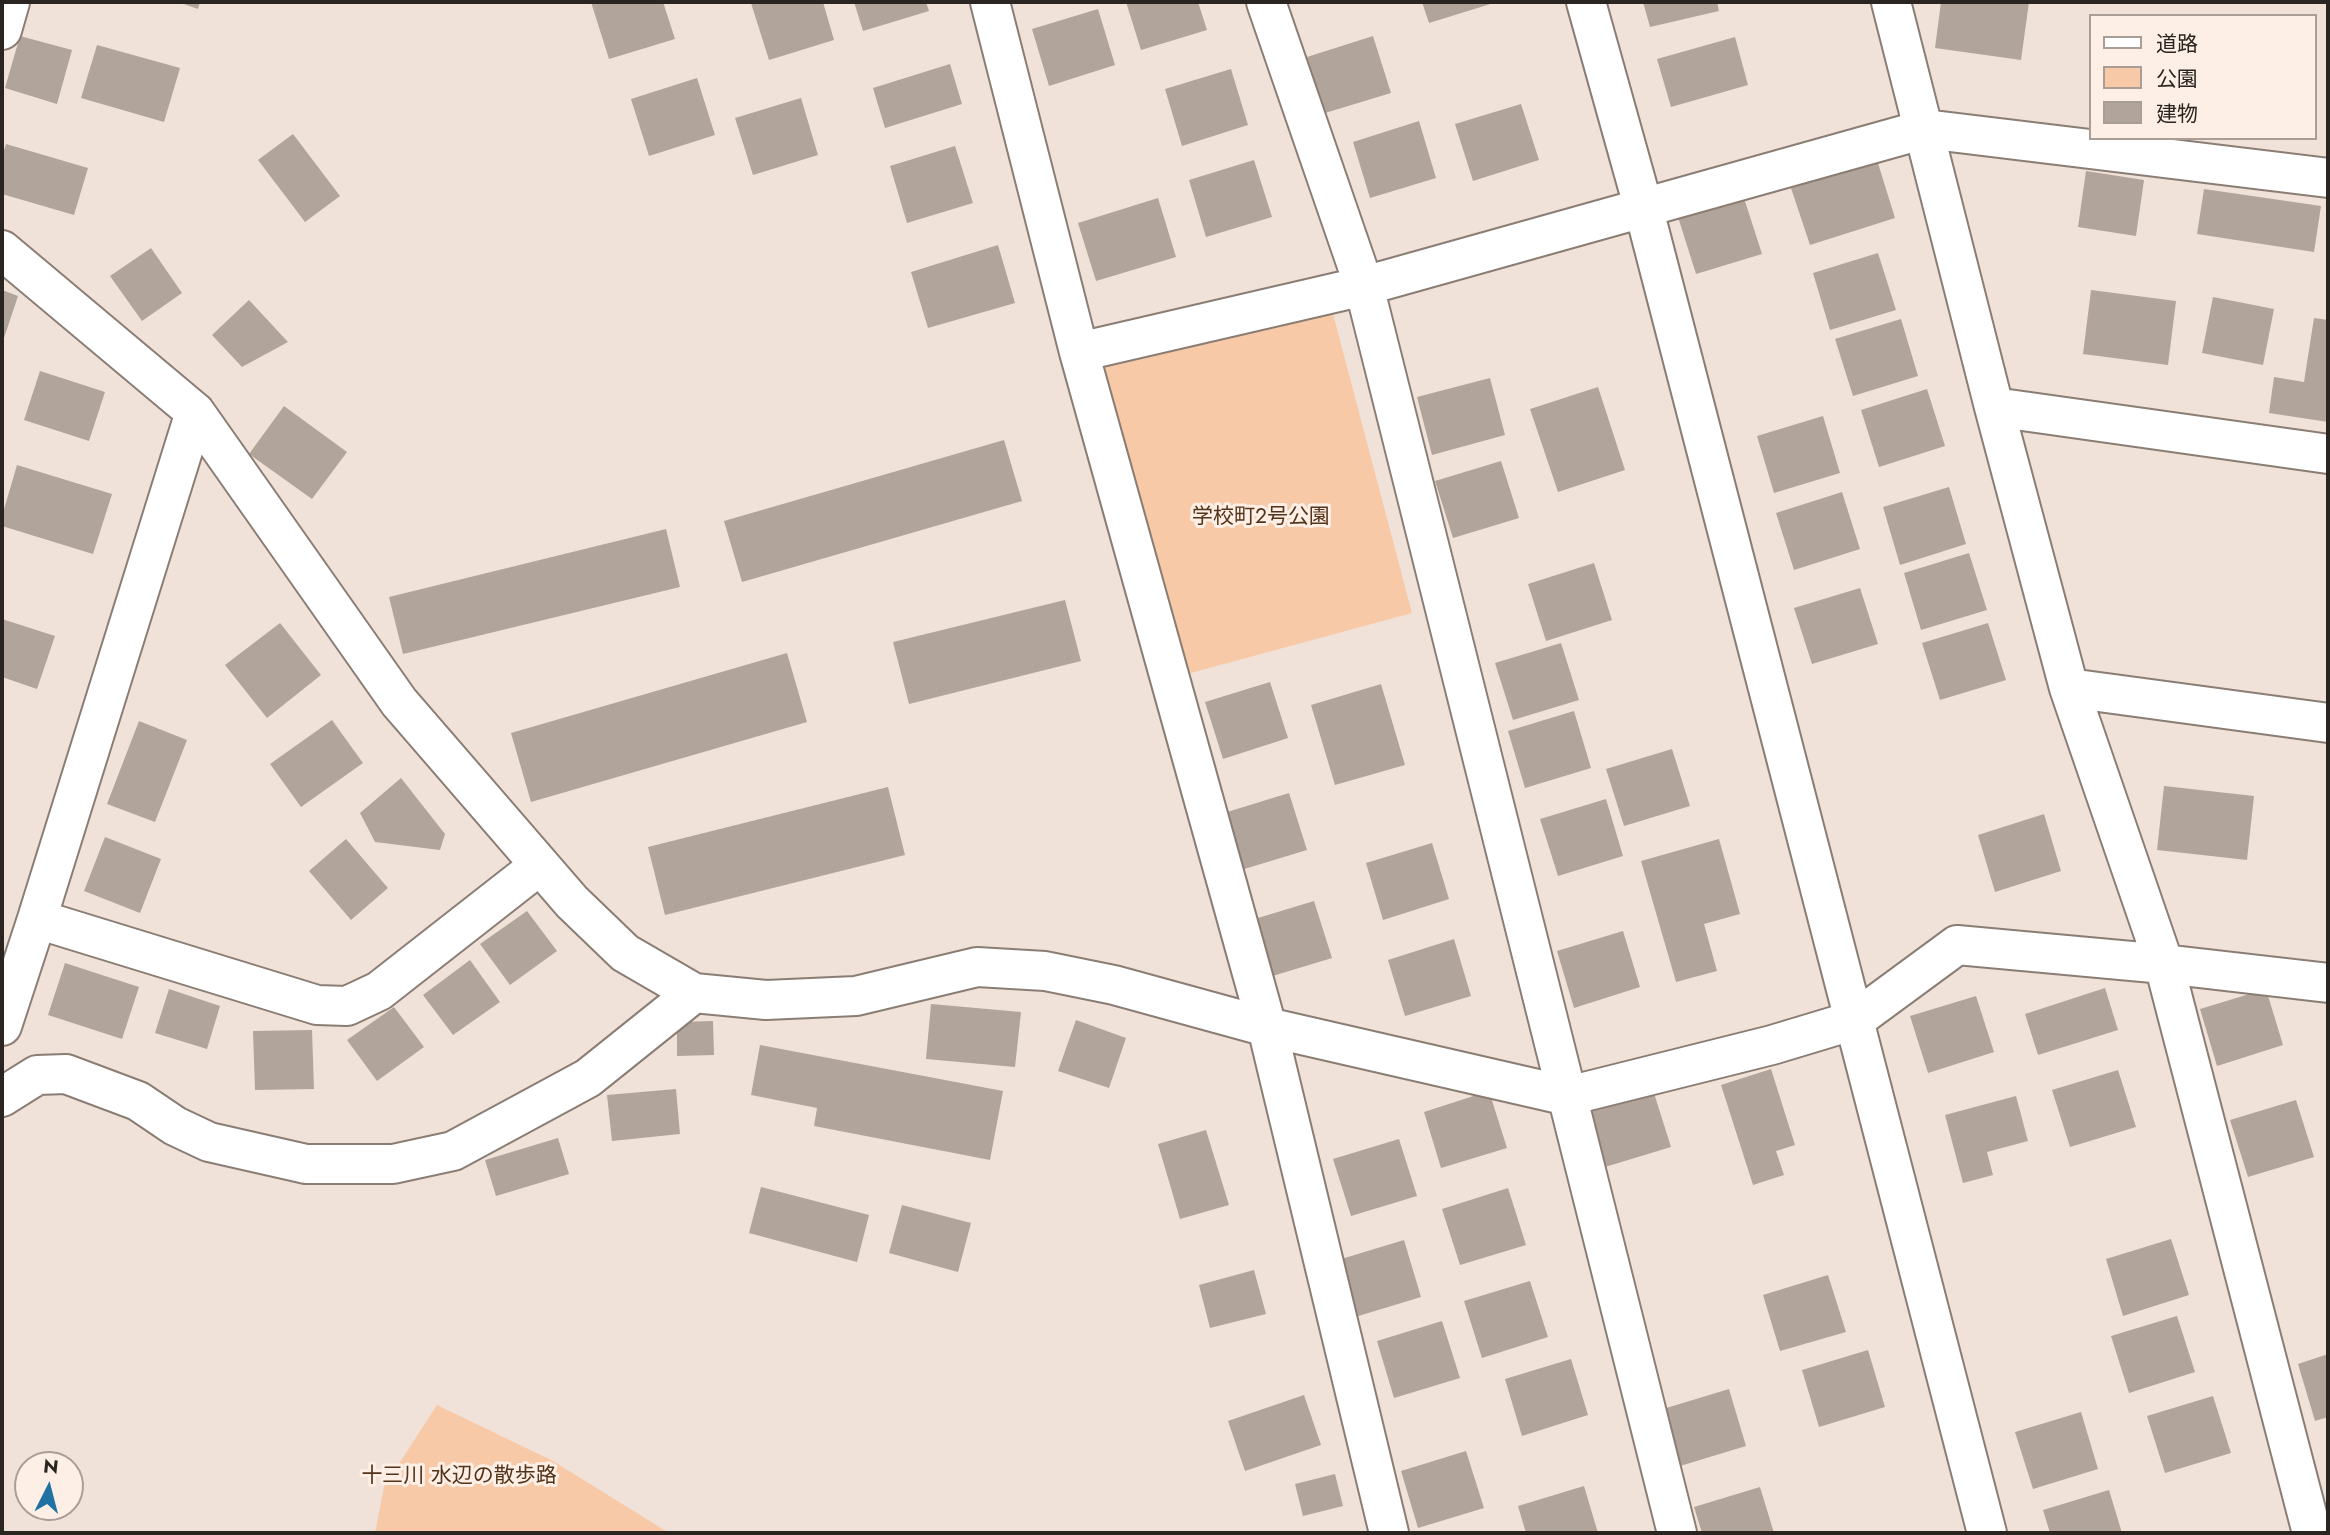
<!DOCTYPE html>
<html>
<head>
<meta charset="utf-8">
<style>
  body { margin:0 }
  #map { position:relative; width:2330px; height:1535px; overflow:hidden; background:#f0e2d8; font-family:Jost,"Noto Sans JP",sans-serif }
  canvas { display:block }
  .frame { position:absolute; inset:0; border:4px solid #2a2521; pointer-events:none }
  .legend { position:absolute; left:2089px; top:14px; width:228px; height:126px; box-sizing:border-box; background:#fdefe5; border:2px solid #a99e97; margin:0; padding:9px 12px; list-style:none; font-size:21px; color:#2a2521 }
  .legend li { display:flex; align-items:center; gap:14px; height:35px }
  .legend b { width:35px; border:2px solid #a99e97 }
  .north { position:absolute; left:14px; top:1451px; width:70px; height:70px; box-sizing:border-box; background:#fdefe5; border:2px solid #a99e97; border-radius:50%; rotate:6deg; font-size:19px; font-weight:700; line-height:28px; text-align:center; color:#2a2521 }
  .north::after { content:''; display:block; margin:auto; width:24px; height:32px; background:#2072a3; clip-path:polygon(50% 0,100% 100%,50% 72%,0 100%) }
</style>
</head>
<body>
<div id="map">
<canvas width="2330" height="1535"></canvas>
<div class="frame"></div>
<ul class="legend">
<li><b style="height:9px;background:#fff"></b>道路</li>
<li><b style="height:19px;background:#f7c9a7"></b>公園</li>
<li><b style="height:19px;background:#b1a49a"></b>建物</li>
</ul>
<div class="north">N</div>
</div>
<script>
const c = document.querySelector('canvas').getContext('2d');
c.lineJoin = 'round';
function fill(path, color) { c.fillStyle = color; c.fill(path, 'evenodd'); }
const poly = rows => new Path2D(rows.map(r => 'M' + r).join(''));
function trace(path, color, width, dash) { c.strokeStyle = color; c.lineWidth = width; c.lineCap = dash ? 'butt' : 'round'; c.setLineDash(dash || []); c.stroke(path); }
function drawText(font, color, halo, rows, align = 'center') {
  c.font = font + ' Jost,"Noto Sans JP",sans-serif'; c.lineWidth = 6; c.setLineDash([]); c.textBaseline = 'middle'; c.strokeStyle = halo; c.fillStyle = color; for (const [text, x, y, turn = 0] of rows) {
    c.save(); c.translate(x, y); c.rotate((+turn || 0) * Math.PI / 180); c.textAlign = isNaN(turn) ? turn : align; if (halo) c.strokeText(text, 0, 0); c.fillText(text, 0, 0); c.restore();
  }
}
fill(poly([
  [1328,295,1412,613,1176,677,1093,358],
  [437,1405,553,1461,669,1533,375,1533,384,1487]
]), '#f7c9a7');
fill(poly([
  [178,2,200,2,198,9],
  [591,2,663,2,675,39,609,59],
  [756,2,823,2,834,40,769,60,751,3],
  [854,2,926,2,929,11,863,31],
  [1126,2,1198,2,1207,30,1141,50],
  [1422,2,1497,2,1429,23],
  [1643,2,1717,2,1719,11,1650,27],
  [1941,2,2029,2,2021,60,1935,48],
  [1098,9,1115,65,1049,86,1032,29],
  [20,36,72,50,57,104,5,88],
  [1373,36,1391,93,1325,113,1307,57],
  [1735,37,1748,85,1671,107,1657,59],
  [97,45,180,68,164,122,81,98],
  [950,64,962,104,885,128,873,88],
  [1231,69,1248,125,1182,146,1165,89],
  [697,78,715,135,649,156,631,99],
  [801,98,818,155,753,175,735,118],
  [1521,104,1539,160,1473,181,1455,124],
  [1419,121,1436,178,1370,198,1353,142],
  [293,134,340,196,305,222,258,160],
  [6,144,88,168,74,215,2,194,2,157],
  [955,146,973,203,907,223,890,166],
  [1254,160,1272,217,1206,237,1189,180],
  [1877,160,1895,218,1810,245,1791,188],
  [2086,171,2144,180,2136,236,2078,227],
  [2204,189,2321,206,2314,252,2197,234],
  [1158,198,1176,257,1096,281,1078,223],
  [1744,198,1762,254,1696,274,1678,217],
  [998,245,1015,303,928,328,911,272],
  [151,248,182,293,142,321,110,276],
  [1878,253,1896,310,1830,330,1813,273],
  [2,290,18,296,2,344],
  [2091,290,2176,301,2168,365,2083,354],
  [2213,297,2274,309,2263,365,2202,353],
  [249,300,288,342,242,367,212,335],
  [2314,318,2328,320,2328,422,2269,413,2274,377,2304,382],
  [1901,319,1918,376,1853,396,1835,339],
  [40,371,105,392,89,441,24,420],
  [1490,378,1505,435,1432,455,1417,397],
  [1598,387,1625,470,1558,492,1530,409],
  [1927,389,1945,446,1879,467,1861,410],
  [284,406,347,452,312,499,249,454],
  [1823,416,1840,473,1774,493,1757,436],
  [1004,440,1022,501,742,582,724,521],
  [1501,461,1519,518,1453,538,1435,481],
  [17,465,112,494,93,554,2,526,2,516],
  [1949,487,1966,544,1900,565,1883,507],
  [1842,492,1860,549,1794,570,1776,513],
  [666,529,680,587,403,654,389,597],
  [1969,553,1987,610,1921,630,1904,573],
  [1594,563,1612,620,1546,641,1528,584],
  [1860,588,1878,644,1812,664,1794,608],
  [1065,600,1081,661,909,704,893,642],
  [2,619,55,636,37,689,2,677],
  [280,623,321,675,267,718,225,665],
  [1988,623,2006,680,1940,700,1922,643],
  [1561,643,1579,700,1513,720,1495,663],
  [787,653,807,722,531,802,511,733],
  [1270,682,1288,738,1223,759,1205,702],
  [1381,684,1405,765,1335,785,1311,705],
  [1574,711,1591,768,1525,788,1508,731],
  [332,720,363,763,301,807,270,764],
  [139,721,187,740,155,822,107,804],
  [1672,749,1690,806,1624,826,1606,769],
  [401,778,445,834,440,850,375,842,360,813],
  [2164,786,2254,796,2247,860,2157,850],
  [888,787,905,855,665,915,648,847],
  [1289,793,1307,850,1241,870,1224,813],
  [1606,799,1623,856,1558,876,1540,819],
  [2044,814,2061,871,1995,892,1978,835],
  [105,837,161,859,140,913,84,891],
  [346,839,388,888,351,920,309,871],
  [1719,839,1740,914,1704,924,1717,971,1676,982,1641,861],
  [1432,843,1449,899,1383,920,1366,863],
  [1314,901,1332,958,1266,978,1248,921],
  [527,911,557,951,510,985,480,944],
  [1623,931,1640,987,1574,1008,1557,951],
  [1454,939,1471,996,1405,1016,1388,960],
  [470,960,500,1002,453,1035,423,995],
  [65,963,139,987,122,1039,48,1015],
  [2105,988,2118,1030,2038,1055,2025,1014],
  [169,989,220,1006,207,1049,155,1033],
  [2266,989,2283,1045,2217,1066,2200,1009],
  [1976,996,1994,1052,1928,1073,1910,1016],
  [931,1004,1021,1012,1015,1067,926,1059],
  [394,1007,424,1047,377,1081,347,1040],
  [1076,1020,1126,1038,1109,1088,1058,1071],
  [713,1021,714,1055,677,1056,677,1022],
  [312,1030,314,1089,255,1090,253,1031],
  [760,1045,1003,1091,990,1160,814,1126,817,1108,751,1095],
  [1771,1069,1795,1145,1776,1151,1784,1175,1753,1185,1721,1085],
  [2118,1070,2136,1127,2070,1147,2052,1090],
  [676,1089,680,1134,612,1141,607,1095],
  [1653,1090,1671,1147,1605,1167,1587,1111],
  [1489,1091,1507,1148,1441,1168,1424,1112],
  [2016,1096,2028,1141,1987,1152,1993,1175,1963,1183,1945,1115],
  [2296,1100,2314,1157,2248,1177,2230,1120],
  [1206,1130,1229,1205,1180,1219,1158,1144],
  [558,1138,569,1174,496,1196,485,1160],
  [1399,1139,1417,1196,1351,1216,1333,1159],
  [761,1187,869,1215,857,1262,749,1233],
  [1508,1188,1526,1245,1460,1265,1442,1209],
  [902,1205,971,1223,958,1272,889,1253],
  [2171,1239,2189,1295,2123,1316,2106,1259],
  [1404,1240,1421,1297,1355,1317,1338,1260],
  [1254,1270,1266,1314,1210,1328,1199,1285],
  [1828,1275,1846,1332,1780,1351,1763,1295],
  [1530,1281,1548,1337,1482,1358,1464,1301],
  [2177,1316,2195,1372,2129,1393,2111,1336],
  [1442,1321,1460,1378,1394,1398,1377,1341],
  [1868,1350,1885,1407,1819,1427,1802,1370],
  [2328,1354,2328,1417,2315,1421,2298,1364],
  [1571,1359,1588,1415,1522,1436,1505,1379],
  [1729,1389,1746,1446,1680,1466,1663,1409],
  [1304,1395,1321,1445,1245,1471,1228,1421],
  [2213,1396,2231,1453,2165,1473,2147,1416],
  [2081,1412,2098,1469,2033,1489,2015,1432],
  [1466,1451,1484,1508,1418,1528,1401,1471],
  [1335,1474,1343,1506,1303,1516,1295,1484],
  [1584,1486,1598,1533,1526,1533,1518,1506],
  [1760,1487,1774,1533,1702,1533,1694,1507],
  [2109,1490,2122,1533,2050,1533,2043,1510]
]), '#b1a49a');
const minor = poly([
  [990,2,1079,352,1267,1027,1389,1533],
  [1586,2,1643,206,1987,1533],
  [1891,2,1994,407,2069,688,2164,964,2312,1533],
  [2,30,10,2],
  [2,250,195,412,399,702,540,865,572,902,625,953,694,993,766,1000,856,996,977,967,1045,971,1114,985,1267,1027,1568,1096,1772,1045,1855,1020,1957,945,2164,964,2328,983],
  [1079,352,1364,286,1266,2],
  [1994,407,2328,454],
  [2069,688,2328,723],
  [37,919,317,1005,347,1006,379,991,540,865],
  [2,1026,37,919,195,412],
  [2,1097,37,1075,66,1074,138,1101,175,1126,209,1142,306,1164,393,1164,453,1151,588,1078,694,993],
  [1677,1533,1364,286,1925,129,2328,178]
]);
trace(minor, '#8a7d74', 42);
trace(minor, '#fff', 38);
drawText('21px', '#533319', '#fdefe5', [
  ["学校町2号公園",1261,518],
  ["十三川 水辺の散歩路",459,1477]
]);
</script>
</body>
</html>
